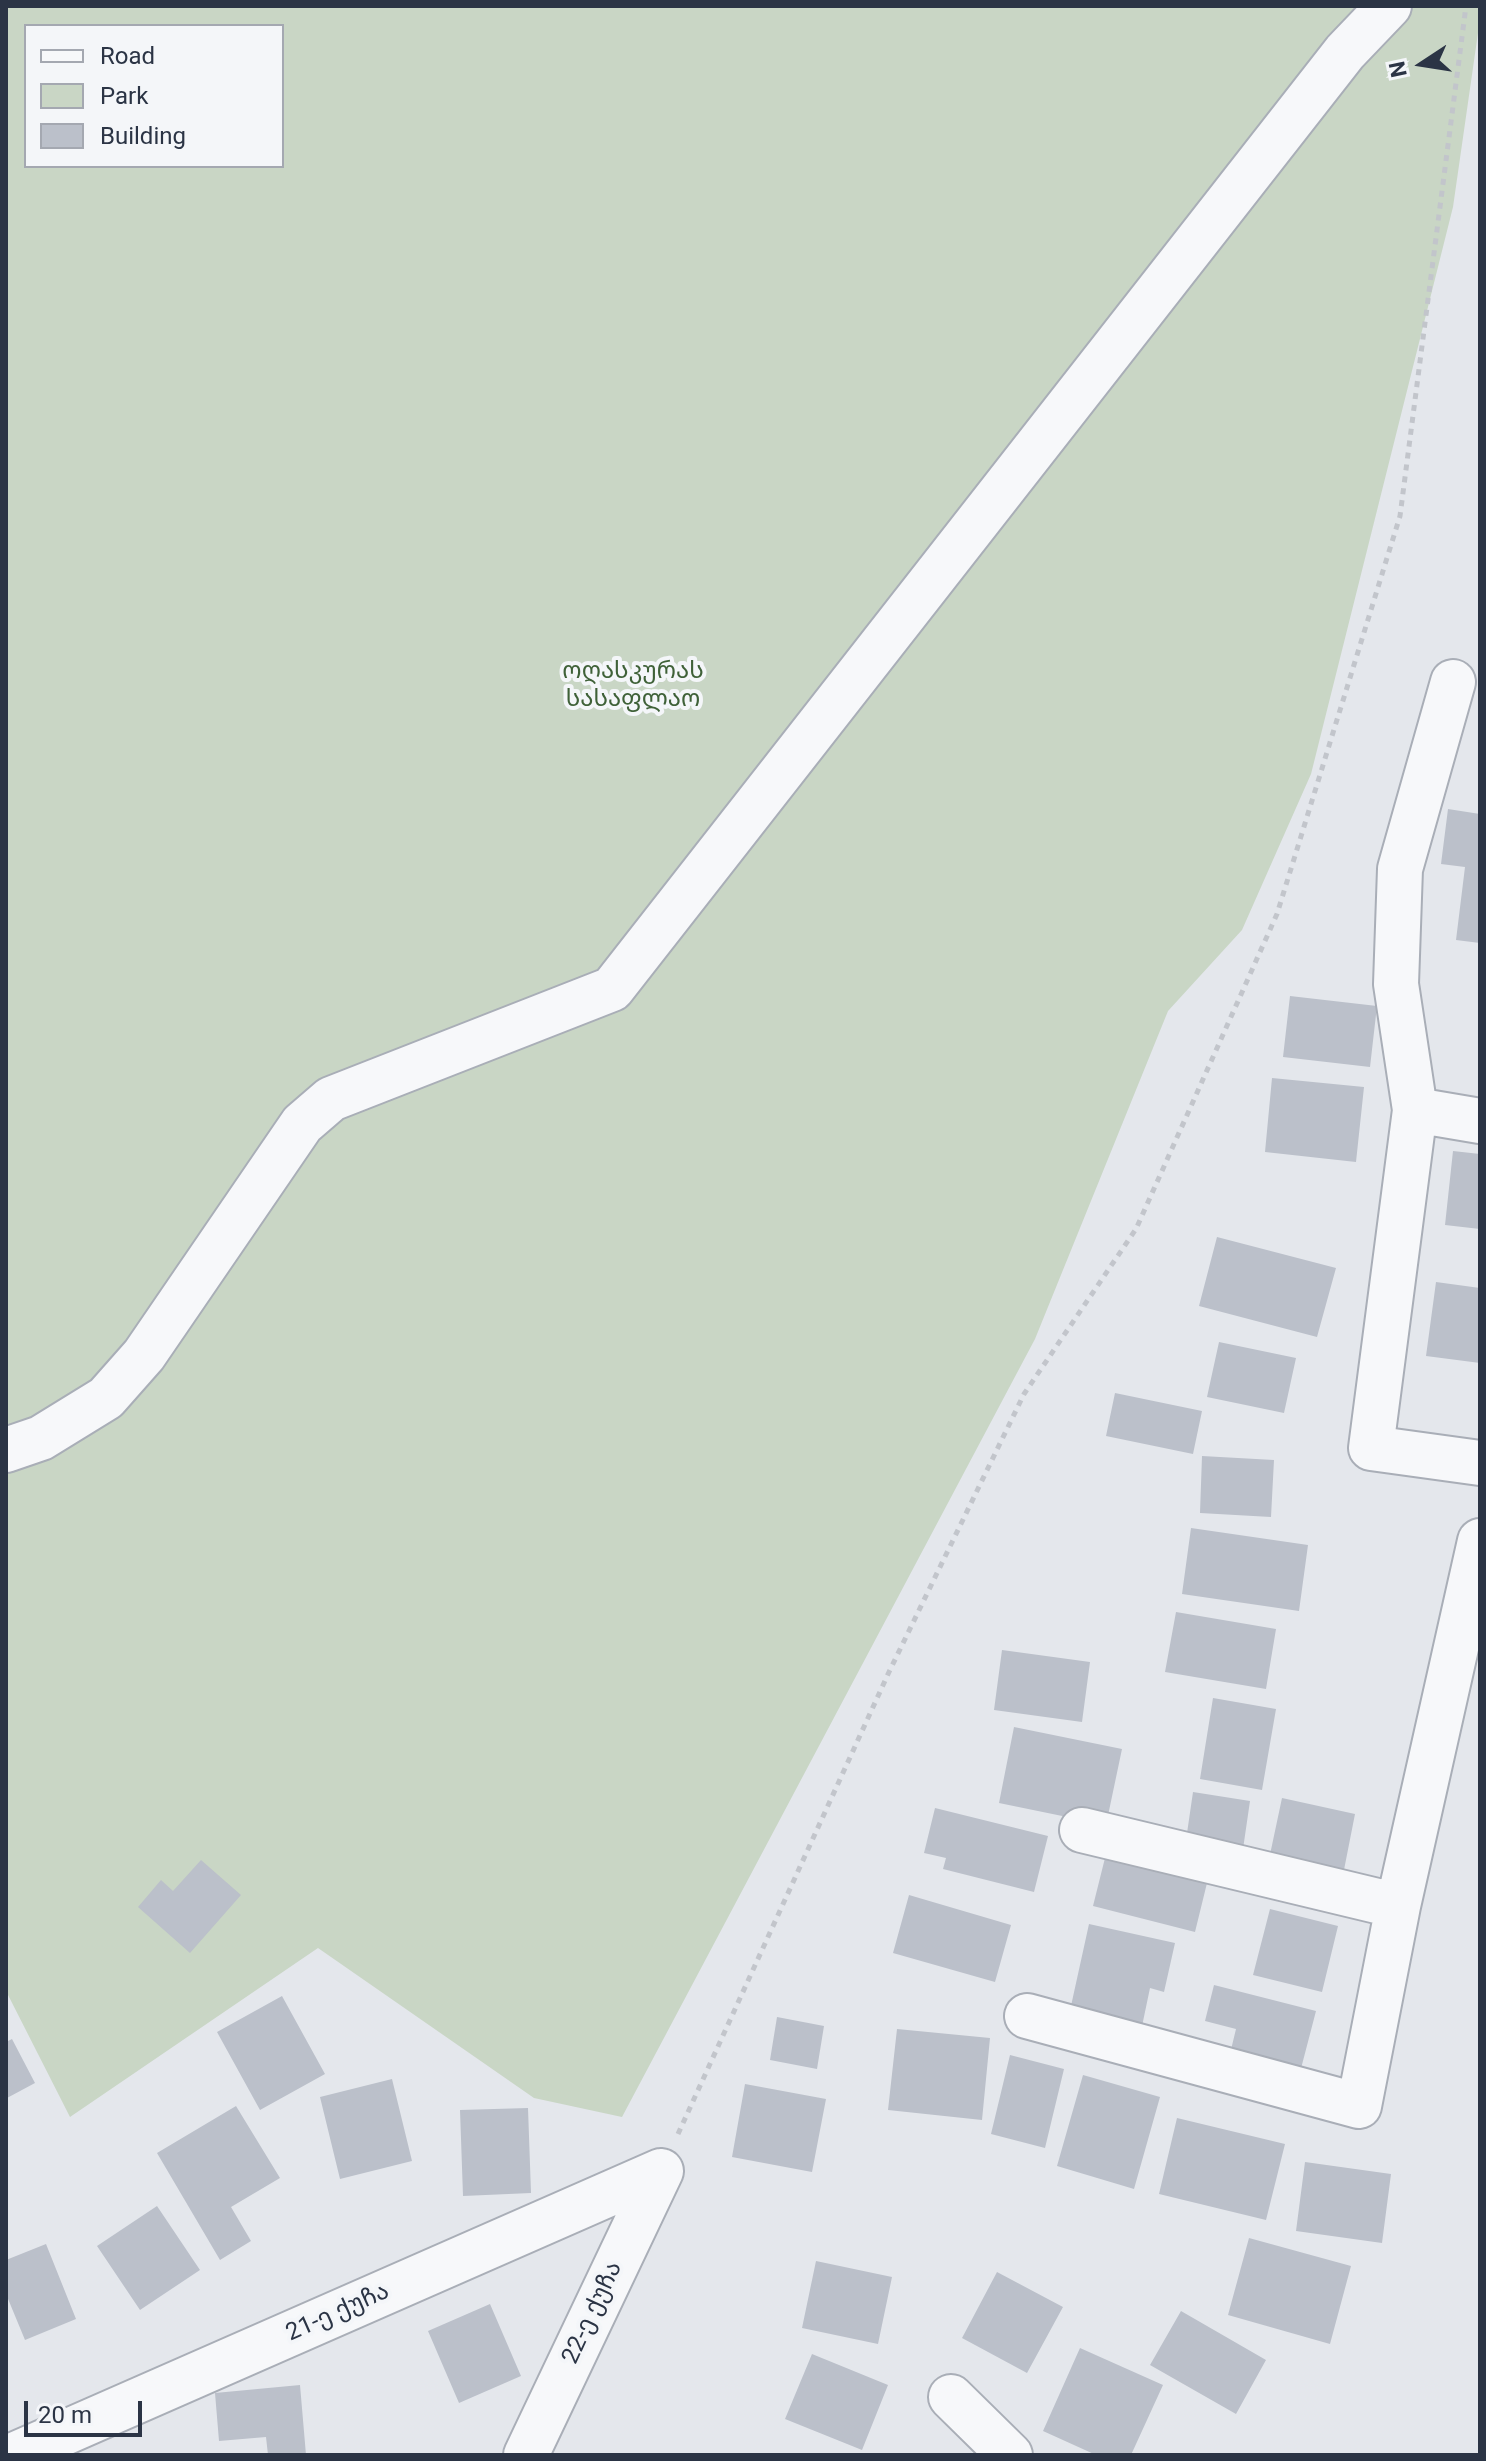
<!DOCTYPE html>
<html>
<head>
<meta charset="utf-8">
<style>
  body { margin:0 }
  #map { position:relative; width:1486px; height:2461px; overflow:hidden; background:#e4e7ec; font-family:Roboto,sans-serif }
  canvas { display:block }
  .frame { position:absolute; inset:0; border:8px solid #2b3445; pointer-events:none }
  .legend { position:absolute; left:24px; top:24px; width:260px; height:144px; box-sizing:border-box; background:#f4f6f9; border:2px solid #a4a8b1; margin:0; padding:10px 14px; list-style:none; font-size:24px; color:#2b3445 }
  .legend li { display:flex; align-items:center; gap:16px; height:40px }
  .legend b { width:40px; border:2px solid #a4a8b1 }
  .north { position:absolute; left:1382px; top:24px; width:80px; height:80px; -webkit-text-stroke:6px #f4f6f9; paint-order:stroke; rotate:258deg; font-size:22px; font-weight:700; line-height:32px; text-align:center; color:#2b3445 }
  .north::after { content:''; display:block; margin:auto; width:28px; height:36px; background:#2b3445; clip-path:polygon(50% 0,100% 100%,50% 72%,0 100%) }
  .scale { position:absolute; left:24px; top:2401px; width:118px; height:36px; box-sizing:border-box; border:4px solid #2b3445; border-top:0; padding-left:10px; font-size:24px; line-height:28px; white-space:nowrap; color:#2b3445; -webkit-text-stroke:6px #f4f6f9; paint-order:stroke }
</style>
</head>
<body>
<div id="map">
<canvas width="1486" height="2461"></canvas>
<div class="frame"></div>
<ul class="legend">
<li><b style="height:10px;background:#f7f8fa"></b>Road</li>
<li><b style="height:22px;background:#c9d6c5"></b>Park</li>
<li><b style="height:22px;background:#bbc0ca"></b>Building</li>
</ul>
<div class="north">N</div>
<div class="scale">20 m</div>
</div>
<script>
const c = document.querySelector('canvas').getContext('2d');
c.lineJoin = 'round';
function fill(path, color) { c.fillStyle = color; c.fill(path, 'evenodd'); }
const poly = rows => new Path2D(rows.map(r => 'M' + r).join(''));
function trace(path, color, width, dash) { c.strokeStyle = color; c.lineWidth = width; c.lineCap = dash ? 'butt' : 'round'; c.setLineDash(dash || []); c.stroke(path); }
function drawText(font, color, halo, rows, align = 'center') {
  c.font = font + ' Roboto,"Noto Sans Georgian",sans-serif'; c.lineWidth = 8; c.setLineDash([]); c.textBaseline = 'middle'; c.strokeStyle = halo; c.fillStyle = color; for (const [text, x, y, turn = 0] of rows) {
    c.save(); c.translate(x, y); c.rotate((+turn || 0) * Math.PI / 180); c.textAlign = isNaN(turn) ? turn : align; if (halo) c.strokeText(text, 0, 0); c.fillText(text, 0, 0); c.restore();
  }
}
fill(poly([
  [6,6,1480,6,1480,19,1453,207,1311,774,1242,930,1168,1011,1035,1339,622,2117,534,2098,318,1948,70,2117,6,1991],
  [26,26,282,26,282,166,26,166]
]), '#c9d6c5');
fill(poly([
  [1448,809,1480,814,1480,943,1456,940,1465,867,1441,864],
  [1290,996,1377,1006,1370,1067,1283,1057],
  [1272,1078,1364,1087,1356,1162,1265,1152],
  [1453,1151,1480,1154,1480,1229,1445,1225],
  [1217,1237,1336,1268,1317,1337,1199,1306],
  [1436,1282,1480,1288,1480,1363,1426,1356],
  [1219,1342,1296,1358,1284,1413,1207,1397],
  [1115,1393,1202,1411,1193,1454,1106,1436],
  [1202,1456,1274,1460,1271,1517,1200,1513],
  [1191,1528,1308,1545,1299,1611,1182,1594],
  [1176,1612,1276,1629,1266,1689,1165,1672],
  [1002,1650,1090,1662,1082,1722,994,1710],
  [1213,1698,1276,1709,1262,1790,1200,1779],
  [1014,1727,1122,1749,1106,1825,999,1803],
  [1193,1792,1250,1801,1243,1849,1186,1840],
  [1282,1798,1355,1814,1342,1880,1268,1864],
  [935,1808,1048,1836,1034,1892,943,1869,946,1858,924,1853],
  [1105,1858,1207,1883,1195,1932,1093,1906],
  [201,1860,241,1895,190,1953,138,1907,161,1880,173,1891],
  [909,1895,1011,1925,995,1982,893,1953],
  [1270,1909,1338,1926,1322,1992,1253,1975],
  [1089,1924,1175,1943,1164,1992,1150,1988,1141,2031,1069,2015],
  [1214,1985,1316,2011,1298,2080,1228,2062,1236,2029,1205,2021],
  [282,1996,325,2074,260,2110,217,2032],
  [777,2017,824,2026,817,2069,770,2060],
  [897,2029,990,2038,982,2120,888,2110],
  [12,2039,35,2083,7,2098,6,2042],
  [1010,2055,1064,2069,1045,2148,991,2134],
  [1083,2075,1160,2097,1134,2189,1057,2166],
  [392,2079,412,2161,340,2179,320,2097],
  [745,2084,826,2099,812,2172,732,2157],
  [236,2106,280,2178,231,2207,251,2241,220,2260,157,2153],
  [528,2108,531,2193,463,2196,460,2110],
  [1177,2118,1285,2144,1266,2220,1159,2194],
  [1305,2162,1391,2174,1382,2243,1296,2231],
  [157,2206,200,2270,140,2310,97,2246],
  [1249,2238,1351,2266,1330,2344,1228,2315],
  [46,2244,76,2319,25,2340,6,2294,6,2260],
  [816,2261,892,2277,878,2344,802,2328],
  [997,2272,1063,2307,1027,2373,962,2338],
  [490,2304,521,2376,459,2403,428,2331],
  [1181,2311,1266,2360,1236,2414,1150,2365],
  [1080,2348,1163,2385,1131,2455,1096,2455,1043,2431],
  [812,2354,888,2385,862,2450,785,2419],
  [300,2385,306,2455,268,2455,266,2437,219,2441,215,2393]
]), '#bbc0ca');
const minor = poly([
  [1415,1110,1396,984,1400,869,1453,682],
  [1480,1121,1415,1110,1371,1448,1480,1463],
  [6,1450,41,1438,106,1398,144,1355,302,1124,331,1099,612,989,1345,52,1389,6],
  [1082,1830,1398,1906],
  [1027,2016,1359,2106,1398,1906,1480,1541],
  [951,2397,1010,2455],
  [14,2455,661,2171],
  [526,2455,661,2171]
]);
trace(minor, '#a9aeb7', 48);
trace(poly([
  [678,2134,889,1672,1024,1394,1136,1229,1277,914,1400,516,1466,6]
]), '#c2c5cb', 5, [6, 6]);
trace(minor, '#f7f8fa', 44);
drawText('24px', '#3f6138', '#f4f6f9', [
  ["ოღასკურას",633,672],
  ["სასაფლაო",633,700]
]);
drawText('24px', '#2b3445', '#f4f6f9', [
  ["21-ე ქუჩა",338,2313,-24],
  ["22-ე ქუჩა",593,2313,-65]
]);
</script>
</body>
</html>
